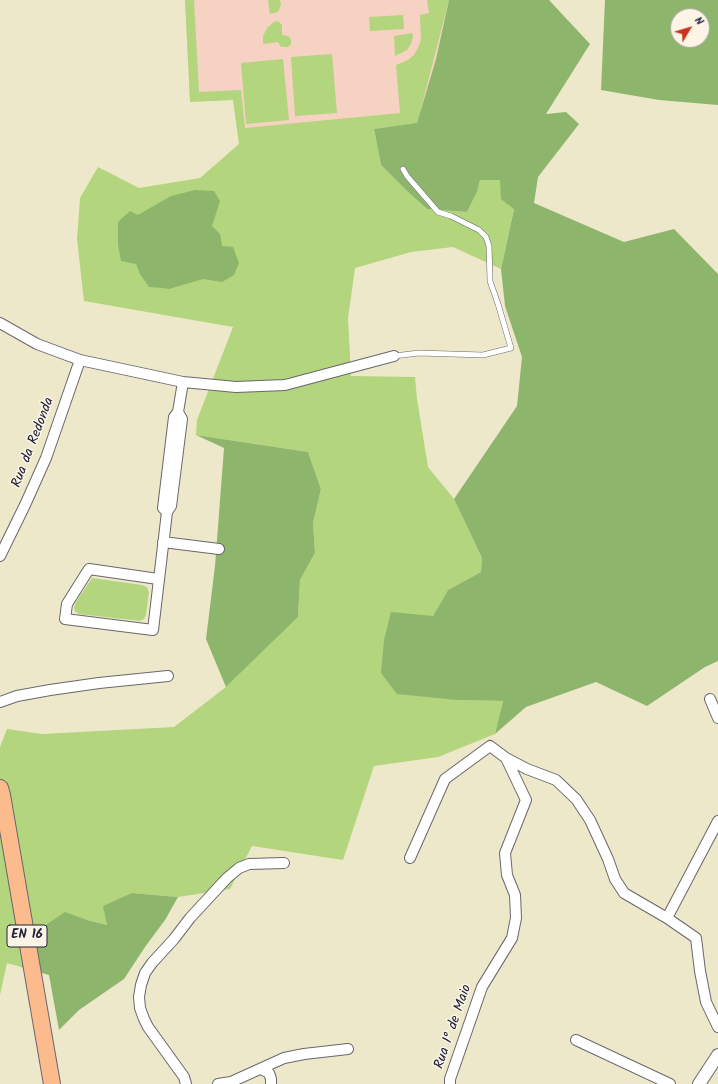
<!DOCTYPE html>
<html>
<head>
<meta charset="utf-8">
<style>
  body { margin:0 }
  #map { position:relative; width:718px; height:1084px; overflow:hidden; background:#eee8cb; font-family:Kalam,sans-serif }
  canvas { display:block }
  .north { position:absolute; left:670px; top:8px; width:40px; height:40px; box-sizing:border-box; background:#fcf5e5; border:1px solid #a5a1a1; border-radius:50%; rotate:52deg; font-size:11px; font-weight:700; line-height:16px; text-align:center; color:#22223b }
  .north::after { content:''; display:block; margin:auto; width:14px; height:18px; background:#c8321e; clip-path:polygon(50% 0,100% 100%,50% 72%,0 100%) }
</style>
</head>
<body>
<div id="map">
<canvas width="718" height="1084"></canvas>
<div class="north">N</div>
</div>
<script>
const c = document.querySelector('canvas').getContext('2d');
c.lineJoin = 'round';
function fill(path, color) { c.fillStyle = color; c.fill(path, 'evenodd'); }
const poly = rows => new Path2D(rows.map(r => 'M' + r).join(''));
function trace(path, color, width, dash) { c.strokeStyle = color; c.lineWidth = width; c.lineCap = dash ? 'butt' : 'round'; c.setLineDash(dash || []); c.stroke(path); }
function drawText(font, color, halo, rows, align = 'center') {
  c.font = font + ' Kalam,sans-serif'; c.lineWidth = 3; c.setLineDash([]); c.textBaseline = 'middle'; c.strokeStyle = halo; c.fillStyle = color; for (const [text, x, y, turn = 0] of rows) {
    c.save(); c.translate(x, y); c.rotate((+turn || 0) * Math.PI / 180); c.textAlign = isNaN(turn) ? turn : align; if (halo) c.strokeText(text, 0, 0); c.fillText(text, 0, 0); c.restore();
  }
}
fill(poly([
  [185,0,449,0,436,59,417,124,239,144,233,100,190,102]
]), '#f5d2c2');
fill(poly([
  [185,0,194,0,199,92,241,90,245,128,400,113,396,65,408,60,414,55,418,48,421,40,420,15,429,13,427,0,449,0,417,124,374,129,381,165,408,192,427,209,467,212,477,192,480,180,500,180,514,208,501,269,453,247,411,252,355,268,348,318,351,376,415,377,417,399,428,467,454,499,482,558,481,572,448,590,433,616,457,700,503,701,495,734,438,757,374,766,343,860,252,846,230,889,178,897,132,893,107,925,87,920,40,929,21,967,7,963,0,995,0,747,7,729,42,734,174,727,226,687,298,617,300,580,315,553,313,523,321,489,308,452,196,435,197,420,233,327,84,301,77,239,80,198,98,167,139,188,200,178,239,144,233,100,190,102],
  [268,0,280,0,281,5,278,12,270,14],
  [403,15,404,29,370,31,369,17],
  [278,21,282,25,282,35,288,36,291,40,291,44,288,47,281,47,278,42,263,44,263,36,267,28,274,22],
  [412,33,413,37,411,44,407,50,395,56,394,36],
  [332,54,337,113,295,116,291,57],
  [283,59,289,120,246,124,241,63],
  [92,578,142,585,147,587,149,592,146,615,144,619,140,621,79,614,75,611,74,607,76,602]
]), '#b2d57d');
fill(poly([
  [449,0,549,0,590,44,546,114,566,112,579,124,538,177,534,203,624,242,674,229,718,274,718,661,705,667,647,706,596,682,526,707,495,734,503,701,457,700,397,694,381,673,384,640,391,612,433,616,448,590,481,572,482,558,454,499,517,406,522,357,505,306,501,269,514,209,501,199,500,180,480,180,477,192,467,212,427,209,408,192,381,165,374,129,417,123,436,59],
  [605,0,718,0,718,105,659,100,601,90],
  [678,16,702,16,702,40,678,40],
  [195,190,214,191,220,201,212,226,220,234,222,246,233,247,239,263,234,275,222,282,203,279,169,289,163,288,149,287,140,274,136,264,121,261,118,245,118,222,130,211,138,215,171,196],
  [196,435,308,452,321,489,313,523,315,553,300,580,298,617,226,687,206,639,215,566,224,448],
  [132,893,178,897,165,920,145,947,124,979,79,1010,59,1030,49,975,21,967,40,929,65,912,87,920,107,925,103,906]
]), '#8db66c');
const service = poly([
  [394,356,419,353,483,355,511,348,498,304,490,281,489,246,486,237,479,230,451,216,438,212,407,176,403,169]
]);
const minor = poly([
  [0,323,37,344,80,360,183,382,236,387,285,385,394,356],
  [167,512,163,508,174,417,178,412,183,382],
  [163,542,219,549],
  [0,556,25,505,46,458,80,360],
  [158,579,89,569,67,604,65,619,153,630,167,512,171,506,182,419,178,412],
  [710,699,718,718],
  [0,702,17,696,50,690,99,683,168,676],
  [410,858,445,779,490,746,506,758,527,769,556,780,576,799,590,820,608,859,615,879,624,893,667,918,696,938,700,971,706,1002,718,1027],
  [667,918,718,821],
  [576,1040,670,1084],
  [261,1069,269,1073,271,1079,271,1084],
  [186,1084,184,1077,148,1027,144,1019,140,1008,139,997,141,985,145,973,152,963,174,939,190,918,227,878,239,868,249,864,284,863],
  [218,1084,231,1082,284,1058,304,1054,348,1049],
  [450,1084,450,1079,482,987,512,938,516,918,515,895,507,875,505,853,526,800,506,758]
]);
const tertiary = poly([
  [699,1084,718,1055]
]);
const primary = poly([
  [0,788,2,795,52,1084]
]);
trace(service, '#69676d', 6);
trace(minor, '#69676d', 12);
trace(tertiary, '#69676d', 14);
trace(primary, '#69676d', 18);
trace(service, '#fff', 5);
trace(minor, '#fff', 10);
trace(tertiary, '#fff', 12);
trace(primary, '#fbbb8c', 16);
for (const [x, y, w] of [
  [27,936,40]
]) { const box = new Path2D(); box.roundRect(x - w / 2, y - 11, w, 22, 3); c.fillStyle = '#fcf5e5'; c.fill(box); trace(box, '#22223b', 1); }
drawText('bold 13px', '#22223b', null, [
  ["EN 16",27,936]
]);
drawText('14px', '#22223b', '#fcf5e5', [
  ["Rua da Redonda",34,443,-69],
  ["Rua 1° de Maio",454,1027,-71]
]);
</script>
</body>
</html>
